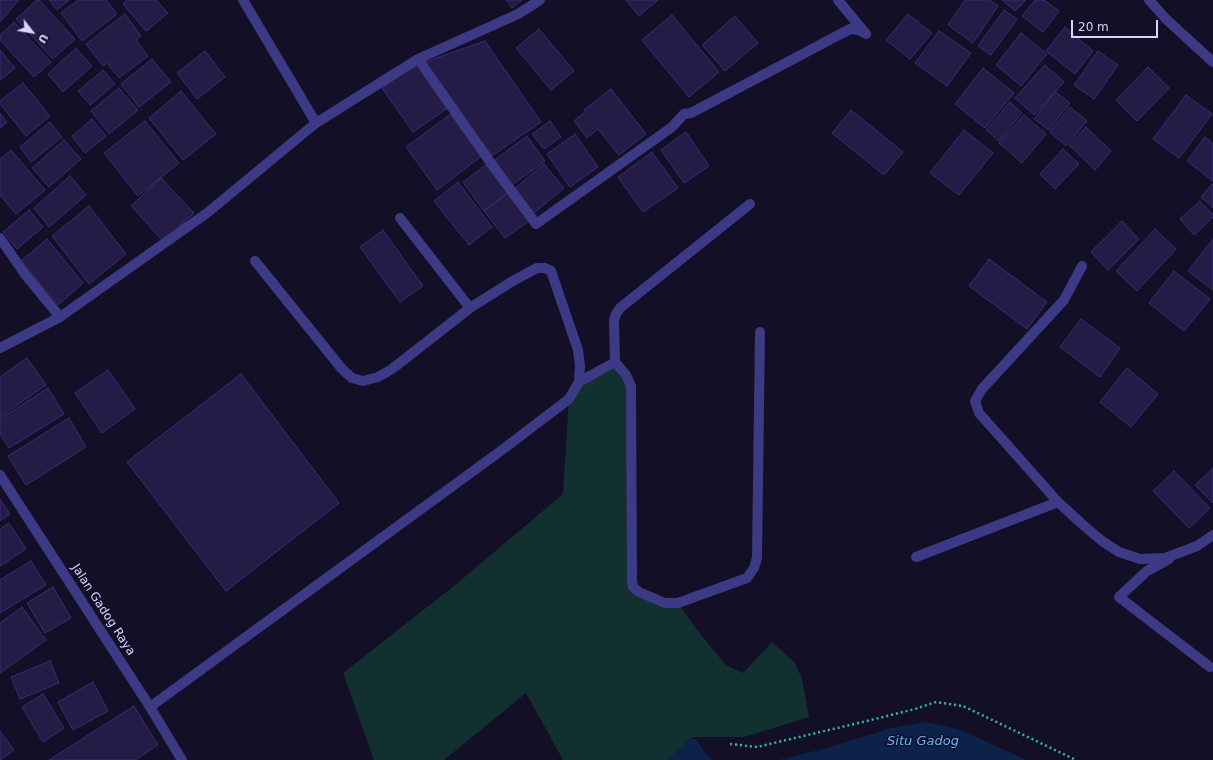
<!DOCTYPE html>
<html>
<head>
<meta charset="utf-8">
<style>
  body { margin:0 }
  #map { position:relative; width:1213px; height:760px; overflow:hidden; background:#130f26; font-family:"DejaVu Sans",sans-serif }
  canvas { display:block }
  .north { position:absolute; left:12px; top:12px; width:40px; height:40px; -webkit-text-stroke:3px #130f26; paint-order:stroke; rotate:121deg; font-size:11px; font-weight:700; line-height:16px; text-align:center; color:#d9d4ff }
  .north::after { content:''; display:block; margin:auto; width:14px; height:18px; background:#d9d4ff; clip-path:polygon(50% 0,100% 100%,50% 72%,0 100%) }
  .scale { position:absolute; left:1071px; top:20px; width:87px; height:18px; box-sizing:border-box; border:2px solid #d9d4ff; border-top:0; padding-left:5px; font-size:12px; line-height:14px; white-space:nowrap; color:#d9d4ff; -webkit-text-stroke:3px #130f26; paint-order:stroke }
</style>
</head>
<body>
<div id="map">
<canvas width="1213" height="760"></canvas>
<div class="north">U</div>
<div class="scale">20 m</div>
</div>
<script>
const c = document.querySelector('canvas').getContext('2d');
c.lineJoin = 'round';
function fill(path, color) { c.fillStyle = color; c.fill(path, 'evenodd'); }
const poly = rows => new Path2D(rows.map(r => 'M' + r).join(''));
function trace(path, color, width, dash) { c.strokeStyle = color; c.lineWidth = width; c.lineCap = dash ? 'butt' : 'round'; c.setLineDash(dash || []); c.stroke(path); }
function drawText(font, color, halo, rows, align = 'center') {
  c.font = font + ' "DejaVu Sans",sans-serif'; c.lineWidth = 3; c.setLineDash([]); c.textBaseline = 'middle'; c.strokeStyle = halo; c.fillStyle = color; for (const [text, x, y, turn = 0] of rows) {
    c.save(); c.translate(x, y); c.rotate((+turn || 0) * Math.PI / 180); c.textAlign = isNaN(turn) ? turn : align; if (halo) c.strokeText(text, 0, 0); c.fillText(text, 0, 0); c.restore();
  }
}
fill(poly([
  [615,362,626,375,633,587,678,603,701,635,726,665,743,673,772,642,795,663,802,679,809,717,744,737,692,737,668,760,563,760,526,693,444,760,374,760,343,673,455,585,563,494,569,399,579,382]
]), '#12302f');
fill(poly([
  [924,722,941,725,958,729,1027,760,779,760,823,749,892,728],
  [692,737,698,741,704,752,712,760,668,760]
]), '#0c2248');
const building = poly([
  [0,0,19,0,0,22,0,0],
  [37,0,39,0,75,39,53,59,16,19,37,0],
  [49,0,69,0,57,10,49,0],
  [78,0,106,0,117,14,82,41,61,13,78,0],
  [127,0,156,0,168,13,146,31,123,4,127,0],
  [506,0,522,0,512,8,506,0],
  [626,0,658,0,639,16,626,0],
  [965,0,989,0,998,6,973,43,948,25,965,0],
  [1002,0,1026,0,1015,11,1002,0],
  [1035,0,1044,0,1059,11,1043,32,1022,16,1035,0],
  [1004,10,1017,19,991,55,978,46,1004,10],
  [125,14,141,36,136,40,148,56,119,78,107,63,103,66,86,44,125,14],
  [908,14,932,33,910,59,886,40,908,14],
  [672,15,719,72,689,97,642,40,672,15],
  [735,16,758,43,725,71,702,45,735,16],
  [14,22,51,62,34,77,0,40,0,35,14,22],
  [1065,27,1093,51,1075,74,1046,51,1065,27],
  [539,29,574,71,551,90,516,48,539,29],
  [939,31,971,53,947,86,915,63,939,31],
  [1021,33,1047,54,1021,86,996,65,1021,33],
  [485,41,541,122,492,156,425,62,485,41],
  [76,48,92,66,63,92,48,74,76,48],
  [0,50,15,68,0,80,0,50],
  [205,51,225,77,197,99,177,73,205,51],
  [1098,51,1118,65,1094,99,1074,85,1098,51],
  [152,59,171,82,139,107,121,84,152,59],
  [417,63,449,107,413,132,382,88,417,63],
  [1045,65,1064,82,1034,115,1015,98,1045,65],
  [1148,67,1169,88,1137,121,1116,100,1148,67],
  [983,68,1014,93,985,128,955,104,983,68],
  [103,70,115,84,90,105,78,91,103,70],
  [23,83,50,116,26,136,0,104,0,101,23,83],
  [119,88,138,110,109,134,91,111,119,88],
  [611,89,646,134,619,155,598,129,587,138,574,121,585,112,584,110,611,89],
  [181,91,216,134,183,160,149,118,181,91],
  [1055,92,1070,103,1049,130,1034,119,1055,92],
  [1186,95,1212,114,1179,158,1153,139,1186,95],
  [1010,102,1022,113,999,141,986,130,1010,102],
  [1070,107,1087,121,1066,146,1050,132,1070,107],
  [851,110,903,152,884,175,832,133,851,110],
  [0,113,7,122,0,128,0,113],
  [452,113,483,155,437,190,406,147,452,113],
  [1024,115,1046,134,1022,163,999,143,1024,115],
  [92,119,106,136,85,153,72,136,92,119],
  [145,121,179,163,138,196,104,153,145,121],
  [550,121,561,137,544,149,532,134,550,121],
  [50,122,62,137,31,162,20,147,50,122],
  [1086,127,1111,151,1095,170,1069,145,1086,127],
  [964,130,993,153,959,195,930,173,964,130],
  [686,132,709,166,684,183,661,150,686,132],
  [575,134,598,167,570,187,547,154,575,134],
  [527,136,545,161,511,186,493,161,527,136],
  [1205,137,1213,144,1213,181,1187,161,1205,137],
  [64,140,81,159,49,187,32,168,64,140],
  [1063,149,1079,164,1055,189,1040,174,1063,149],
  [11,150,45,190,16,214,0,195,0,159,11,150],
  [652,152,678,188,643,212,618,177,652,152],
  [487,164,508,193,484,211,463,182,487,164],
  [544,164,564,188,534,213,514,189,544,164],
  [70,176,86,195,49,227,34,208,70,176],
  [161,178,194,213,163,241,131,206,161,178],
  [458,182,492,227,469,245,434,201,458,182],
  [1212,184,1213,185,1213,208,1201,197,1212,184],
  [508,193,529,221,505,238,484,211,508,193],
  [1200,201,1213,215,1213,217,1194,235,1180,219,1200,201],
  [89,206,126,254,89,284,52,236,89,206],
  [29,210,43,227,17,249,3,232,29,210],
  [1122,221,1139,239,1108,270,1091,252,1122,221],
  [1155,229,1176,249,1137,291,1116,271,1155,229],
  [383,230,423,286,400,302,360,247,383,230],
  [47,239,83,283,58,305,21,261,47,239],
  [1213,239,1213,290,1188,271,1213,239],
  [989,259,1047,302,1027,329,969,286,989,259],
  [1174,271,1210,299,1184,331,1149,303,1174,271],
  [1081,319,1120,348,1100,377,1060,347,1081,319],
  [27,358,46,385,0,417,0,377,27,358],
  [1127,368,1158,394,1131,427,1100,402,1127,368],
  [108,370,135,409,102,433,75,393,108,370],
  [241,374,339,503,226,591,127,462,241,374],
  [48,388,64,414,9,448,0,434,0,419,48,388],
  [69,418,86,447,26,485,8,456,69,418],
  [1213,468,1213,503,1195,485,1213,468],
  [1174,471,1210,508,1189,528,1153,491,1174,471],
  [0,499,10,514,0,521,0,499],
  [9,523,26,549,0,566,0,529,9,523],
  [31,561,46,585,0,613,0,580,31,561],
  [53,587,71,618,45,633,27,603,53,587],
  [22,607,46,640,0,673,0,623,22,607],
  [50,661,59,683,20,699,11,677,50,661],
  [93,682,108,711,73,730,58,702,93,682],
  [43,694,64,728,43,742,22,707,43,694],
  [134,706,158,745,135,760,49,760,134,706],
  [0,731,14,750,0,760,0,731]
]);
fill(building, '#241b47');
trace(building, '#3b2d73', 1);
trace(poly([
  [730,744,757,747,871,720,915,709,936,702,963,706,1076,760]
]), '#2fb8b0', 2.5, [2, 3]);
trace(poly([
  [243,0,316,123],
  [1149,0,1166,19,1213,62],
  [418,59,490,162,536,224,672,127,684,114,691,113,850,29,859,30,866,34,838,0],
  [400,218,470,308],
  [0,238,24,273,60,317],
  [1082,266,1064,300,982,389,975,401,979,413,1058,502,1082,524,1102,541,1119,552,1140,559,1165,558,1197,546,1213,535],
  [0,348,60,317,207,213,316,123,418,59,518,14,540,0],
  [615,362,614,320,616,314,620,308,750,204],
  [579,382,615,362,626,375,631,386,632,580,633,587,639,592,665,603,678,603,747,578,754,568,757,558,760,332],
  [0,475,150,707,182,760],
  [916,557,1058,502],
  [1169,559,1147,571,1119,597,1210,667],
  [150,707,502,450,569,399,579,382,580,366,578,350,551,271,545,268,537,268,511,282,470,308,392,369,378,377,363,381,352,378,342,369,255,261]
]), '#3d3a85', 10);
drawText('12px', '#d9d4ff', '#130f26', [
  ["Jalan Gadog Raya",103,610,57]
]);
drawText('italic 13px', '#62b6ff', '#130f26', [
  ["Situ Gadog",923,742]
]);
</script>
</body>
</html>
